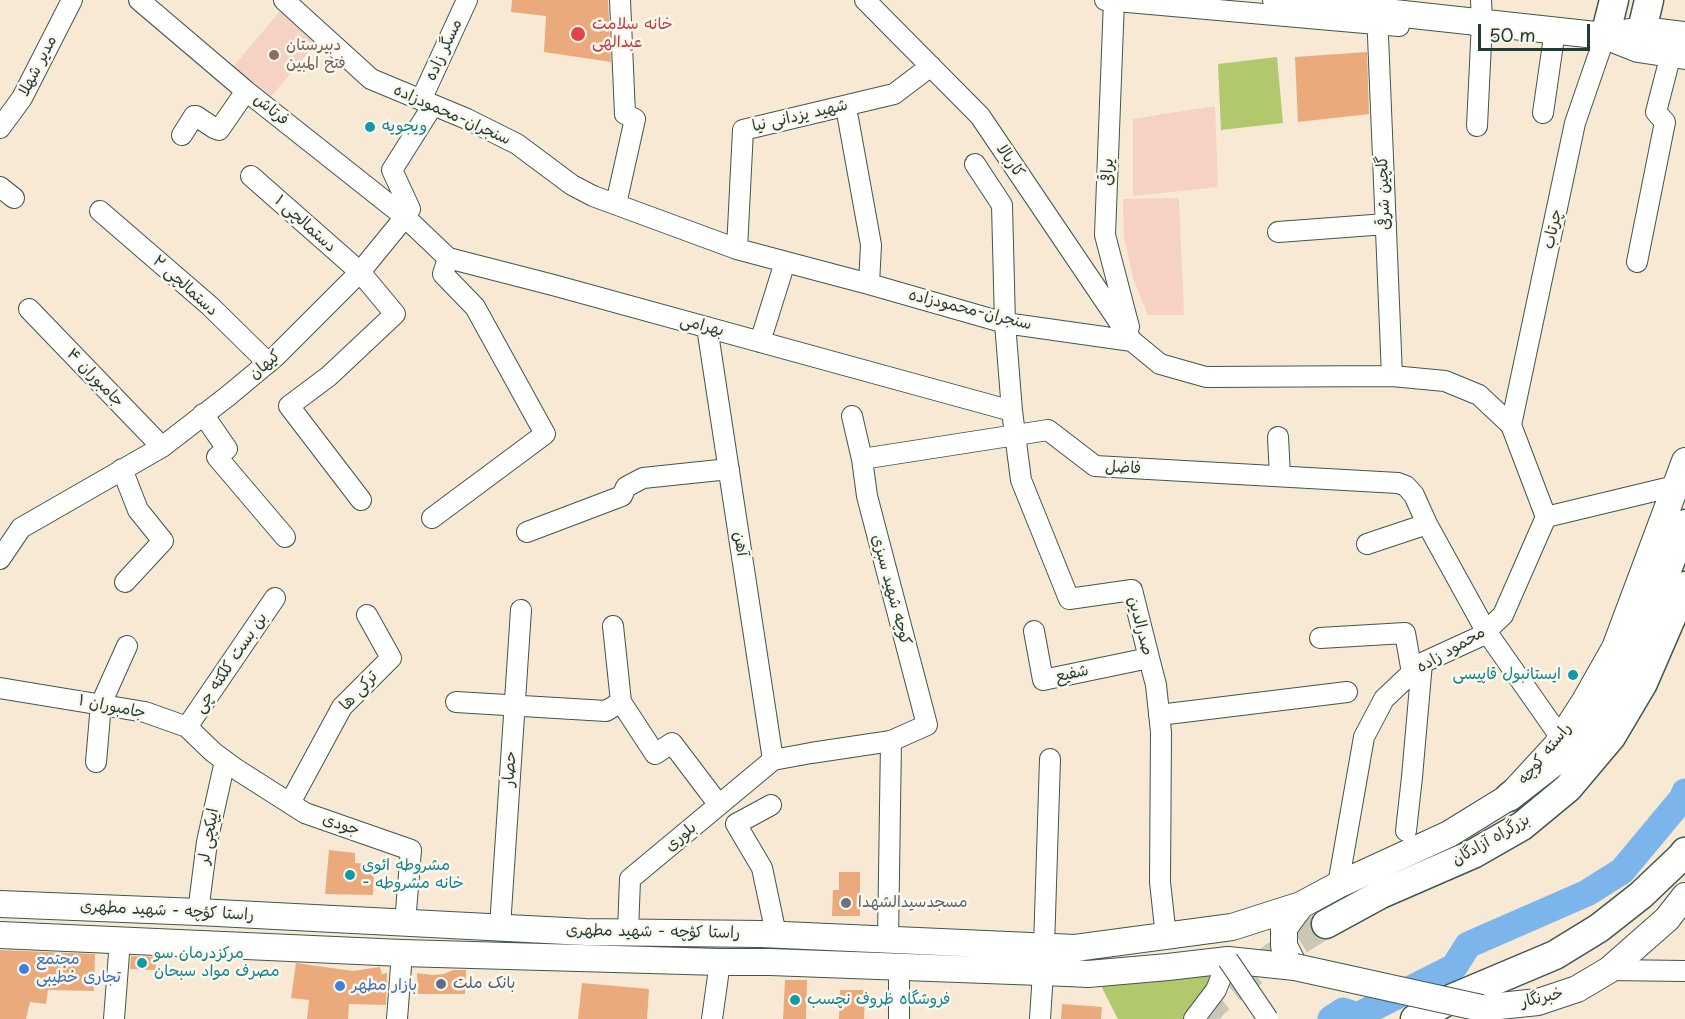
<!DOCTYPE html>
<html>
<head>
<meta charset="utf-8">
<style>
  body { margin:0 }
  #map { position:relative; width:1685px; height:1019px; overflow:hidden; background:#f7e9d4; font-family:"Playpen Sans",sans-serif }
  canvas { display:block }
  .scale { position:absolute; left:1478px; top:24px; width:112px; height:27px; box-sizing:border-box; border:3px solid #1f3d34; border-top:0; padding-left:8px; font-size:18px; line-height:21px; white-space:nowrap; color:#1f3d34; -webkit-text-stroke:4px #fbf7ec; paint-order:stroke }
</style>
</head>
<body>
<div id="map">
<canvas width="1685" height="1019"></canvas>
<div class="scale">50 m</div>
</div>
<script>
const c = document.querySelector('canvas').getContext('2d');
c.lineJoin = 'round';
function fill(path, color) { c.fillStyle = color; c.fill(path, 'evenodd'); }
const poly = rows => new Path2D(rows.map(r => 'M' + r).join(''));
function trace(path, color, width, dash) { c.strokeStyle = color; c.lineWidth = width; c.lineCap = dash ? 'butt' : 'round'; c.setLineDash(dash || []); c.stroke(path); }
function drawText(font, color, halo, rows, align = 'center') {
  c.font = font + ' "Playpen Sans","Playpen Sans Arabic",sans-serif'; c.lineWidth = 5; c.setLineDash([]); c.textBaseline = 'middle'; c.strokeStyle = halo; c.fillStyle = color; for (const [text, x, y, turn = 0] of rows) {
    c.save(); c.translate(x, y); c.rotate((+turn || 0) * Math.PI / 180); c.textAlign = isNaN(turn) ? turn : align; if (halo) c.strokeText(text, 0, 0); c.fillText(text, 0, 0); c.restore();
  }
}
fill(poly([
  [281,10,317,42,269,99,231,69],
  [1215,106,1218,187,1133,196,1133,119],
  [1179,198,1184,315,1148,315,1134,281,1124,238,1123,199]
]), '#f6d2c4');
fill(poly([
  [1277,57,1283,123,1221,130,1218,64],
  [1217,967,1215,975,1188,1019,1118,1019,1099,982]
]), '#b1c86d');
trace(poly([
  [1331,1019,1343,1011,1357,1016,1454,967,1468,945,1587,893,1622,871,1682,799,1685,792]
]), '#7cb5ec', 27);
fill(poly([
  [512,0,608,0,611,62,544,52,546,16,511,12],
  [1367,52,1369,114,1298,122,1295,57],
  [329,850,355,853,355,863,374,864,373,895,325,894],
  [839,872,860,872,860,916,832,916,833,890,839,890],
  [0,950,95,954,94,991,48,990,46,1004,30,1002,26,1019,0,1019],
  [131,956,157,957,155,970,130,969],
  [296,963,353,971,380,967,382,974,387,973,386,1005,349,1004,348,1019,307,1019,309,1000,291,998],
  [453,970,466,970,465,994,418,994,417,973,432,975,444,974],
  [785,980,807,980,806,1019,783,1019],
  [582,983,649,989,647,1019,578,1019],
  [840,990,865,990,864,1019,839,1019],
  [1062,1004,1102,1007,1101,1019,1061,1019]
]), '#ebaa7b');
trace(poly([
  [1202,1019,1214,1004,1274,956,1326,924]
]), '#ccc7b4', 28, [28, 14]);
const minor = poly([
  [139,0,246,91,405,217,448,258,553,285,1012,411],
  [284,0,371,79,467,119,517,144,572,185,593,196,737,249,869,284,1005,323,1132,341,1160,364,1206,377,1392,376,1445,381,1479,395,1511,425,1546,517,1675,486],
  [865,0,980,116,1132,341],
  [1105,0,1399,26],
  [1114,0,1105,235,1129,327],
  [1377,12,1392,376],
  [421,100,467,0],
  [1543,113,1555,30],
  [848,118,871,245,869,284],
  [1477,126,1482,22,1481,0],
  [0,128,22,98,72,0],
  [182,135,194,116,196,116,214,128,219,130,246,91],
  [975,164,1002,205,1005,323,1012,411,1021,480,1069,599,1132,590,1149,658,1156,685,1161,732,1160,882,1166,937],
  [251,176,360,272,395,314,329,376,289,406,361,500],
  [0,187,14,198],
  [616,204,635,119,625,114,620,0],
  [100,211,210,306,268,363],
  [1278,232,1386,224],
  [737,249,743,130,894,94,931,66],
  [1637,262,1665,122,1656,112,1671,54],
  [29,309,162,447],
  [707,327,773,760],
  [760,342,785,262],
  [203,414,227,449,217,457,285,537],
  [1511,425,1575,123,1605,36],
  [1278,437,1280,476],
  [862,459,1048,430,1095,466,1398,483,1406,486,1414,495,1427,524,1486,631,1561,738],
  [122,469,138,510,163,541,125,582],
  [432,518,545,434,475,307,443,274,448,258],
  [527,532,622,496,626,487,643,478,729,469],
  [1367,544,1427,524],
  [0,559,21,528,162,447,228,396,276,356,360,272,405,217,410,209,392,170,433,105],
  [1034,631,1043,680,1149,658],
  [1320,638,1405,633,1412,673],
  [0,688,145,712,187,727,213,752,236,769,305,813,411,850,405,923],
  [456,702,606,711,621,702,613,626],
  [621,702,655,754,672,743,719,805],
  [1159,715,1347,692],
  [187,727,275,598],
  [96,762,101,704,127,646],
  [290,803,342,707,391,658,367,615],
  [771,805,736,824,762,868,776,934],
  [1406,831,1412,777,1422,663],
  [1338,885,1364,737,1384,699,1422,663,1481,636,1503,615,1546,517],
  [198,912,207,842,225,761],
  [500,927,521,610],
  [628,932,630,879,773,760,811,753,891,741,927,725,867,496,862,459,852,416],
  [888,940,891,741],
  [1044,947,1050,759],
  [899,967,899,1019],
  [1609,970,1685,971],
  [114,1019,120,940],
  [397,1019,402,953],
  [712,1019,720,962],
  [1040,1019,1043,972],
  [1194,1019,1216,990,1228,960]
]);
const major = poly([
  [1276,0,1605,36,1638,49,1685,56],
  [1623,33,1642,30,1685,35],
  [0,904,198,912,585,932,761,934,1075,948,1232,927,1301,905,1338,885,1449,834,1509,797,1556,746,1585,701,1615,648,1685,461],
  [0,935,402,953,720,962,770,962,1067,973,1088,974,1168,967,1228,960,1295,967],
  [1295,967,1284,946,1284,928,1301,905],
  [1481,1008,1538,1002,1577,989,1609,970,1667,919,1685,896]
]);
const highway = poly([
  [1642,30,1649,0],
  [1605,36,1614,0],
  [1509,797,1554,762,1579,738,1611,696,1637,646,1685,524],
  [1326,924,1381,894,1473,854,1522,826,1568,788,1611,737,1643,683,1685,586],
  [1415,1019,1453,998,1555,955,1599,928,1641,895,1681,857,1685,852]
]);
trace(minor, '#3f574c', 22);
trace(major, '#3f574c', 28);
trace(highway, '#3f574c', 31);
trace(minor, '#fff', 20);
trace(major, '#fff', 26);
trace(highway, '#fff', 28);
const minorBridge = poly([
  [1228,960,1268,1019]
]);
const majorBridge = poly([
  [1295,967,1481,1008]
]);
trace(minorBridge, '#3f574c', 22, []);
trace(majorBridge, '#3f574c', 28, []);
trace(minorBridge, '#fff', 20);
trace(majorBridge, '#fff', 26);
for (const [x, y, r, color] of [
  [578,34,8,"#e0444e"],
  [274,55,6,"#8d6e63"],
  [370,127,6,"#0f9aa8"],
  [1573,675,6,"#0f9aa8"],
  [350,875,6,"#0f9aa8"],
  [846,903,6,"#6b7280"],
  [142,963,6,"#0f9aa8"],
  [24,969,6,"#3f7fe0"],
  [441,984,6,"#5c6f8a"],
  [340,986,6,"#3f7fe0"],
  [795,1000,6,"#0f9aa8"]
]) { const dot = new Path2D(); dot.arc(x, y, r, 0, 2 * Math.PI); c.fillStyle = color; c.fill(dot); trace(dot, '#fbf7ec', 2); }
drawText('16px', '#be3a42', '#fbf7ec', [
  ["خانه سلامت",592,25],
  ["عبدالهی",592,43]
], 'left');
drawText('16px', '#785e54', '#fbf7ec', [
  ["دبیرستان",286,46],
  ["فتح المبین",286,64]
], 'left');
drawText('16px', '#1f3d34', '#fbf7ec', [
  ["مسگر زاده",444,50,-65],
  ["مدیر شهلا",38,66,-63],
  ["فرتاش",271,110,39],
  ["سنجران-محمودزاده",452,115,24],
  ["شهید یزدانی نیا",800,116,-13],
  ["کاربالا",1010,161,56],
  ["یراقی",1108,172,-88],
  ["گلچین شرقی",1384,193,-92],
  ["دستمالچی ۱",305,224,42],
  ["چرتاب",1553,229,-78],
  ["دستمالچی ۲",185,286,42],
  ["سنجران-محمودزاده",970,310,14],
  ["بهرامی",702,326,15],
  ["کیهان",265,365,-40],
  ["جامبوران ۴",95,378,46],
  ["فاضل",1123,468,3],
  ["آهن",740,544,81],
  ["کوچه شهید سبزی",891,590,75],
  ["صدرالدین",1140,626,75],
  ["محمود زاده",1451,650,-30],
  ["بن بست کلکته چی",231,663,-56],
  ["شفیع",1072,674,-12],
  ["ترکی ها",359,691,-47],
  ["جامبوران ۱",112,707,11],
  ["راسته کوچه",1545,754,-51],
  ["حصار",510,769,-86],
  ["جودی",341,825,19],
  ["ایپکچی لر",209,836,-80],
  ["بلوری",681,837,-40],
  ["بزرگراه آزادگان",1491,840,-30],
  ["راستا کؤچه - شهید مطهری",167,911,3],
  ["راستا کؤچه - شهید مطهری",653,932,1],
  ["خبرنگار",1542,998,-13]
]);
drawText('16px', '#0d838f', '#fbf7ec', [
  ["ویجویه",382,127],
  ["ایستانبول قاپیسی",1561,675,"right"],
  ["مشروطه ائوی",362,866],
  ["- خانه مشروطه",362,884],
  ["مرکزدرمان سو",154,954],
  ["مصرف مواد سبحان",154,972],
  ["فروشگاه ظروف نچسب",807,1000]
], 'left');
drawText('16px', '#5b616d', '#fbf7ec', [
  ["مسجدسیدالشهدا",858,903]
], 'left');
drawText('16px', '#366cbe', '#fbf7ec', [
  ["مجتمع",36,960],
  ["تجاری خطیبی",36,978],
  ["بازار مطهر",352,986]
], 'left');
drawText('16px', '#4e5e75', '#fbf7ec', [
  ["بانک ملت",453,984]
], 'left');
</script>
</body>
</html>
